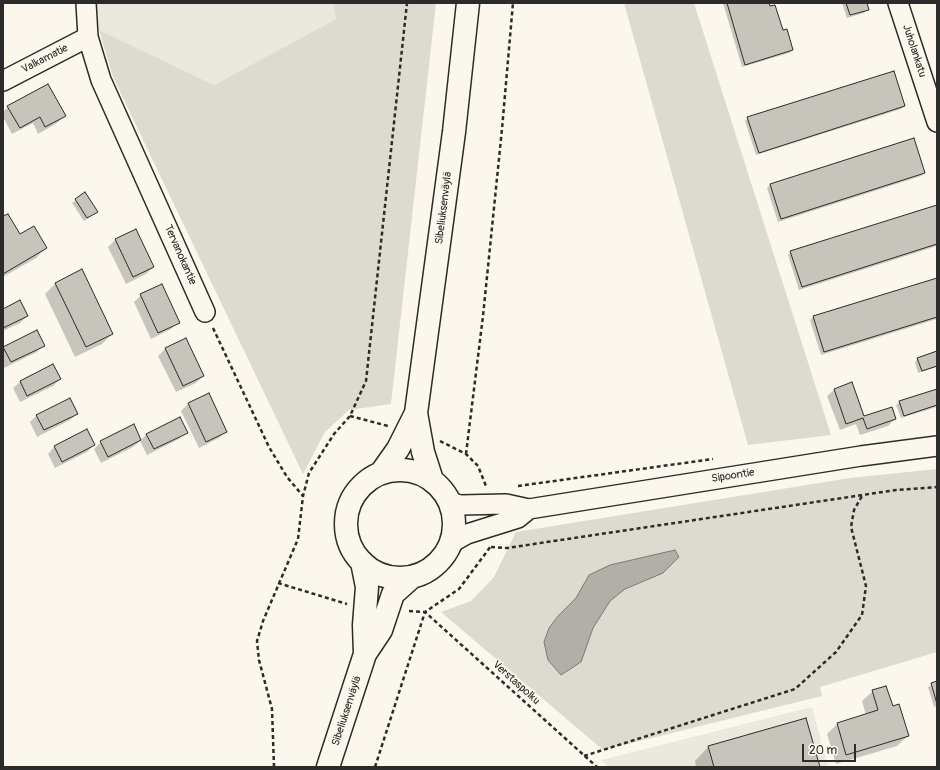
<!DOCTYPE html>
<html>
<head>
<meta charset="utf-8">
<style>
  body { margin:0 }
  #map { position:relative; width:940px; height:770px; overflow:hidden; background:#fbf7ec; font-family:Pangolin,sans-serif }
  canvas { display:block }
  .frame { position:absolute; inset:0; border:4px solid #2b2b2b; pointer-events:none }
  .scale { position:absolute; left:802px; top:744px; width:54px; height:18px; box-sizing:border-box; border:2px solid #2b2b2b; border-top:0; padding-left:5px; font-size:12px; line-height:14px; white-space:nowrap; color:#2b2b2b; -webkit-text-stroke:3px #fbf7ec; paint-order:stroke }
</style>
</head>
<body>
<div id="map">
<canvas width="940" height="770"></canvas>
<div class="frame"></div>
<div class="scale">20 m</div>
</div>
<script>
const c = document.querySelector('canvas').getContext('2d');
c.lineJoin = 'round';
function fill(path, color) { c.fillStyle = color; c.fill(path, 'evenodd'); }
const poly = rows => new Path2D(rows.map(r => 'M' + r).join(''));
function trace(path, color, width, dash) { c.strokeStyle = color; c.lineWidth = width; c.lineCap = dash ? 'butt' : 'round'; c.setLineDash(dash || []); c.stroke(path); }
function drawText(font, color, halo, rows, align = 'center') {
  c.font = font + ' Pangolin,sans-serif'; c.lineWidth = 3; c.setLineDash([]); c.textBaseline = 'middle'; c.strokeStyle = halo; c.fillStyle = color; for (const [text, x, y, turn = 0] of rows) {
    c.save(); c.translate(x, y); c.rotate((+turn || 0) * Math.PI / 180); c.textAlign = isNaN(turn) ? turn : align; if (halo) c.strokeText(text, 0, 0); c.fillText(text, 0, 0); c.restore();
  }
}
fill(poly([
  [96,3,333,3,336,19,214,85,99,30],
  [812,707,828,767,609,767,601,760]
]), '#ebe8de');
fill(poly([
  [333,3,436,3,391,404,349,410,325,432,303,474,113,77,99,30,214,85,336,19],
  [624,3,694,3,831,435,748,445],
  [937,469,937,652,820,687,822,696,603,750,441,612,471,601,494,577,516,532,850,478]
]), '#dddad0');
const water = poly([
  [675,550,679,557,663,573,625,589,610,601,593,628,581,662,561,675,548,660,544,642,549,628,558,616,576,598,589,575,610,565,675,550]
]);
fill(water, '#b1afa7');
trace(water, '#7b7a75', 1);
fill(poly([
  [723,3,768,3,792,50,789,53,742,67],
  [842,3,866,3,868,9,864,13,847,18],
  [904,106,901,109,756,155,745,121,748,118],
  [8,107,64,116,57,123,38,134,33,123,12,134,3,117,3,112],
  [913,140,924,173,921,176,778,222,767,188,770,185],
  [76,200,96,212,84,221,72,203],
  [937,206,937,246,799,290,788,255,791,252],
  [3,217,19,236,46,248,36,258,3,277],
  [135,231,153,267,146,274,126,284,108,247,115,240],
  [81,270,112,334,102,344,75,357,45,294,55,284],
  [937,279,937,319,821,355,810,320,813,317],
  [141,295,178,322,171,329,151,339,134,302],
  [3,310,27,316,20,323,3,331],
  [186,339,203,376,196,383,176,392,158,356,165,349],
  [43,345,37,352,4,368,4,347],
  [937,352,937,367,918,373,915,362,918,358],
  [53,365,60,379,53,386,20,402,13,388,20,382],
  [834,390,863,418,895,419,888,426,860,435,856,424,840,430,827,396],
  [937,390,937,407,901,418,896,405,900,402],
  [209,395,226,431,219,438,199,448,181,411,188,404],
  [77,413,70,420,37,437,30,422,37,415],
  [133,426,140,441,147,434,186,432,179,439,147,455,140,441,133,447,101,463,94,449,101,442],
  [87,431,94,445,87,452,55,468,48,454,54,447],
  [937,682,937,706,934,707,928,687],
  [873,691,892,708,908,736,897,746,836,764,827,734,837,724,866,715,862,701],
  [708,747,819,767,696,767,695,761]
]), '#0003');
const building = poly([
  [727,3,769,3,770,6,775,5,783,30,787,29,793,50,745,65,727,3],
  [846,3,867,3,869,10,850,15,846,3],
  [894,71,905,106,759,153,747,117,894,71],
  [48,84,66,116,45,127,40,117,20,128,7,106,48,84],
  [914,138,925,173,781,219,770,184,914,138],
  [85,192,98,212,87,218,75,199,85,192],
  [937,205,937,244,802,287,790,251,937,205],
  [8,214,20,234,34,226,47,248,3,274,3,216,8,214],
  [136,229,154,267,133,277,115,239,136,229],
  [82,269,113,334,86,347,55,283,82,269],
  [937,278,937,317,824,352,813,316,937,278],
  [162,284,180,323,158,333,140,294,162,284],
  [20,300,28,316,3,328,3,309,20,300],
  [37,330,45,346,11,362,3,347,37,330],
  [186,338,204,376,183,386,165,348,186,338],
  [937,351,937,366,922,371,917,358,937,351],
  [53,364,61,379,27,396,20,381,53,364],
  [852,382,864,416,892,407,896,419,867,429,863,418,846,424,834,389,852,382],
  [937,389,937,405,904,416,899,401,937,389],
  [209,393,227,432,206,442,188,403,209,393],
  [70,398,78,414,44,430,36,415,70,398],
  [180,417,188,433,154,449,146,434,180,417],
  [134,424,141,440,108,457,100,441,134,424],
  [87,429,95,445,62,462,54,446,87,429],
  [937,681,937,704,931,683,937,681],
  [886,686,893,706,899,704,909,736,846,755,837,723,878,710,872,690,886,686],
  [806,718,820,767,714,767,708,746,806,718]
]);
fill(building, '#c7c4bc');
trace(building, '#2b2b2b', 1);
const minor = poly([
  [86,3,88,37,101,80,205,312],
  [898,3,937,122],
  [3,81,88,37],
  [449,502,460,505,506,504,529,509,861,456,937,446],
  [451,543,467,534,518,518,529,509]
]);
const major = poly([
  [416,413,423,452,432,480],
  '346 524a54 54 0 1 1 108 0a54 54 0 1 1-108 0Z',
  [381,473,398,449,416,413,454,132,468,3],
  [362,562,367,587,364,625,365,654],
  [328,767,365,654,381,630,393,594,412,577]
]);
trace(minor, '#2b2b2b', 22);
trace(major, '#2b2b2b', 25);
trace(poly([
  [213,328,269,447,287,477,303,496],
  [350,416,388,426],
  [440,441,466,454,478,466,486,486],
  [466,454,483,316,502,129,513,3],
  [518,486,713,459],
  [491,547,507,548,896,490,937,487],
  [278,583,347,604],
  [409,611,425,612,459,589,491,546],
  [584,756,795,689,836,652,862,615,866,586,851,527,854,510,862,496],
  [274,767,272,709,259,660,257,641,263,621,298,539,303,496,309,473,334,434,350,416,366,381,407,3],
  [375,767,425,612,597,767]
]), '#2b2b2b', 2.5, [4, 3]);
trace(minor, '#fbf7ec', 19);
trace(major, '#fbf7ec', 22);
drawText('11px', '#2b2b2b', '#fbf7ec', [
  ["Juholankatu",914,51,72],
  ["Valkamatie",45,59,-27],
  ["Sibeliuksenväylä",444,208,-83],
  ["Tervanokantie",180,255,66],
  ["Sipoontie",733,476,-9],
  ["Verstaspolku",516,683,42],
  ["Sibeliuksenväylä",347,711,-72]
]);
</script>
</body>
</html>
